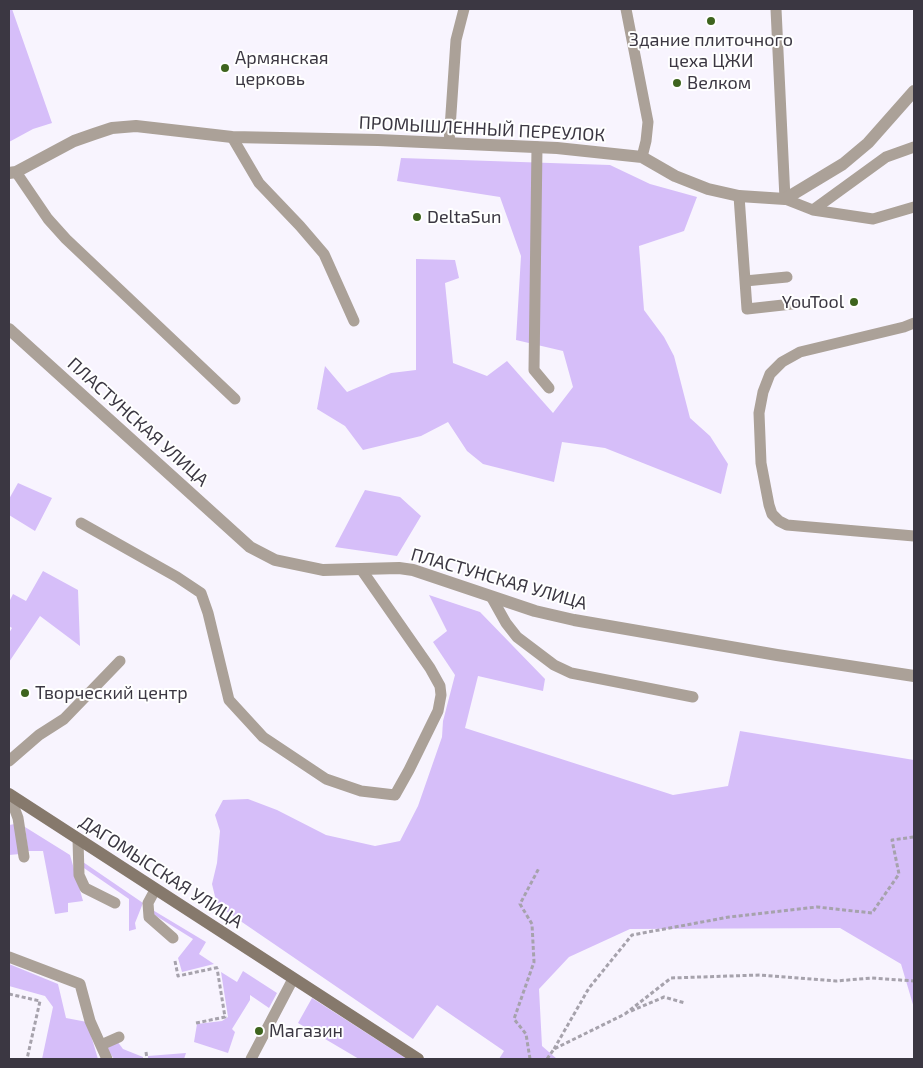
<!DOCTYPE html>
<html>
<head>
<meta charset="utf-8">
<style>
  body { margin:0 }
  #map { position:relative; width:923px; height:1068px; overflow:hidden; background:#f8f4fe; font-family:"Exo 2",sans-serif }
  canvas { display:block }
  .frame { position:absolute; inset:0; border:10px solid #3b3742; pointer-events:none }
</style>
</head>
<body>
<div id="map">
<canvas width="923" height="1068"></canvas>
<div class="frame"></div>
</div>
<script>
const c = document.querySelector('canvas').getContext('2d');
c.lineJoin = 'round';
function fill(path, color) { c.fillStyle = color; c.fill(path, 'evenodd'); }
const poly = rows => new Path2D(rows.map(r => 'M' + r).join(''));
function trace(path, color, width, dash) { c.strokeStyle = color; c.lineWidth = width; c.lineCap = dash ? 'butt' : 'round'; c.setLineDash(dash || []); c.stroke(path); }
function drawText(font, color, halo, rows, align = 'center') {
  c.font = font + ' "Exo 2",sans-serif'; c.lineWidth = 4; c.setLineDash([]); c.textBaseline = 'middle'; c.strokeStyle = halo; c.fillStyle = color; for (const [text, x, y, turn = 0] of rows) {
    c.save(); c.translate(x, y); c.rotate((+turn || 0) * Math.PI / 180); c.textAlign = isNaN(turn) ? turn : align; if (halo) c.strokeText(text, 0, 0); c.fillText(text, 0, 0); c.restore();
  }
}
fill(poly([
  [9,9,12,9,52,123,33,129,9,142],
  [401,158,610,165,650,184,697,197,684,231,639,246,644,310,664,337,674,356,690,418,710,436,728,464,721,494,605,448,562,442,554,482,483,464,467,451,448,422,421,436,363,450,345,426,317,409,325,366,347,392,391,373,416,370,416,259,455,260,459,278,445,283,453,363,487,376,507,361,553,413,573,387,563,351,516,340,521,256,500,197,397,181],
  [18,483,52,498,35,531,9,515,9,499],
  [365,490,400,497,421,516,397,556,335,547],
  [43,571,78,590,80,646,40,616,9,662,9,633,12,628,9,626,9,602,13,594,26,601],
  [429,595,480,612,545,679,543,691,478,676,465,728,673,795,728,786,740,731,914,760,914,1008,901,964,840,928,630,929,569,957,539,989,542,1046,557,1059,499,1059,504,1051,437,1005,413,1039,217,905,212,884,217,863,220,831,215,815,223,800,248,799,277,810,326,835,375,846,400,841,418,806,442,737,443,721,455,675,433,642,447,631],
  [15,824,20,854,9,855,9,825],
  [25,827,70,855,83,901,68,903,68,912,55,914,43,851,28,851],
  [83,862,143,903,135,923,136,929,129,931,129,899,81,866],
  [151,909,206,942,199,954,214,964,182,972,178,958,193,939,153,914],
  [9,964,58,984,66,1018,87,1022,98,1059,42,1059,53,1007,45,996,9,986],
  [243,971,277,993,269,1008,250,995,250,1000,232,1029,235,1032,228,1053,194,1042,197,1024,222,1021,228,1017,221,972,237,982],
  [312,998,407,1059,359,1059,298,1023],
  [117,1041,123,1049,143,1057,143,1059,114,1059,105,1046],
  [186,1053,184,1059,148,1059,148,1056]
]), '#d6bef9');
trace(poly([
  [175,961,178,976,220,967],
  [9,994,40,1001,27,1059],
  [631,1011,664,997,685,1003],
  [625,1014,671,978,760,975,836,981,872,978,914,981],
  [196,1023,225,1017,217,968],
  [554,1049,589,988,632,935,729,917,817,907,872,913,899,874,892,840,914,837],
  [146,1052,147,1059],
  [530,1059,526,1034,514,1019,534,962,532,924,520,904,539,868],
  [547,1059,554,1049,625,1014]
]), '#a6a2ac', 3, [4, 2.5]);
trace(poly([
  [626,9,648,122,646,141,642,157],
  [776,9,785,199,813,210,873,219,914,207],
  [232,137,259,183,300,226,324,254,354,321],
  [449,143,456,40,464,9],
  [537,147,534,370,549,388],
  [16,172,48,219,66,239,235,399],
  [739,196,747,309,792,304],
  [813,210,886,157,914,147],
  [745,281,787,277],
  [914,323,904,327,800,352,782,362,770,374,763,392,759,413,761,463,769,505,772,514,779,521,787,525,914,536],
  [81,523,177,577,201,593,208,613,229,700,263,737,326,779,361,791,395,795,409,770,438,711,441,695,440,686,430,668,361,569],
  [492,598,506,623,517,637,554,665,571,673,693,697],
  [9,761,39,735,64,719,120,661],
  [12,802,18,818,24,857],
  [78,839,79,875,85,888,115,903],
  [155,890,148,903,149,917,173,938],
  [9,957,80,984,90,1021,107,1059],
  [101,1045,119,1037],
  [251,1059,293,979]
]), '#aba198', 11);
trace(poly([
  [9,173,16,172,74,141,94,134,112,128,136,126,232,137,378,140,557,148,642,157,675,176,708,189,739,196,785,199,843,164,868,143,914,91],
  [9,329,250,547,275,560,323,570,399,568,413,570,535,611,574,620,777,655,914,676]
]), '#aba198', 12);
trace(poly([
  [9,794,418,1059]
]), '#86796c', 12);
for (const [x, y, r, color] of [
  [711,21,5,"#3e641e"],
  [225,68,5,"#3e641e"],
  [677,83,5,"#3e641e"],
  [417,217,5,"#3e641e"],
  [854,302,5,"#3e641e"],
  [25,693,5,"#3e641e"],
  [259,1031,5,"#3e641e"]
]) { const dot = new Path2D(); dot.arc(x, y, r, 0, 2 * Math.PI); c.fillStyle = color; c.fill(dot); trace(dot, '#fff', 2); }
drawText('18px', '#3b3742', '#fff', [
  ["Здание плиточного",711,40,"center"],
  ["цеха ЦЖИ",711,61,"center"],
  ["Армянская",235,58],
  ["церковь",235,79],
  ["Велком",687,83],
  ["DeltaSun",427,217],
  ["YouTool",844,302,"right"],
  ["Творческий центр",35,693],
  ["Магазин",269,1031]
], 'left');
drawText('18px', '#3b3742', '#fff', [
  ["ПРОМЫШЛЕННЫЙ ПЕРЕУЛОК",482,129,3],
  ["ПЛАСТУНСКАЯ УЛИЦА",138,422,42],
  ["ПЛАСТУНСКАЯ УЛИЦА",499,579,16],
  ["ДАГОМЫССКАЯ УЛИЦА",161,872,33]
]);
</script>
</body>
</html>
